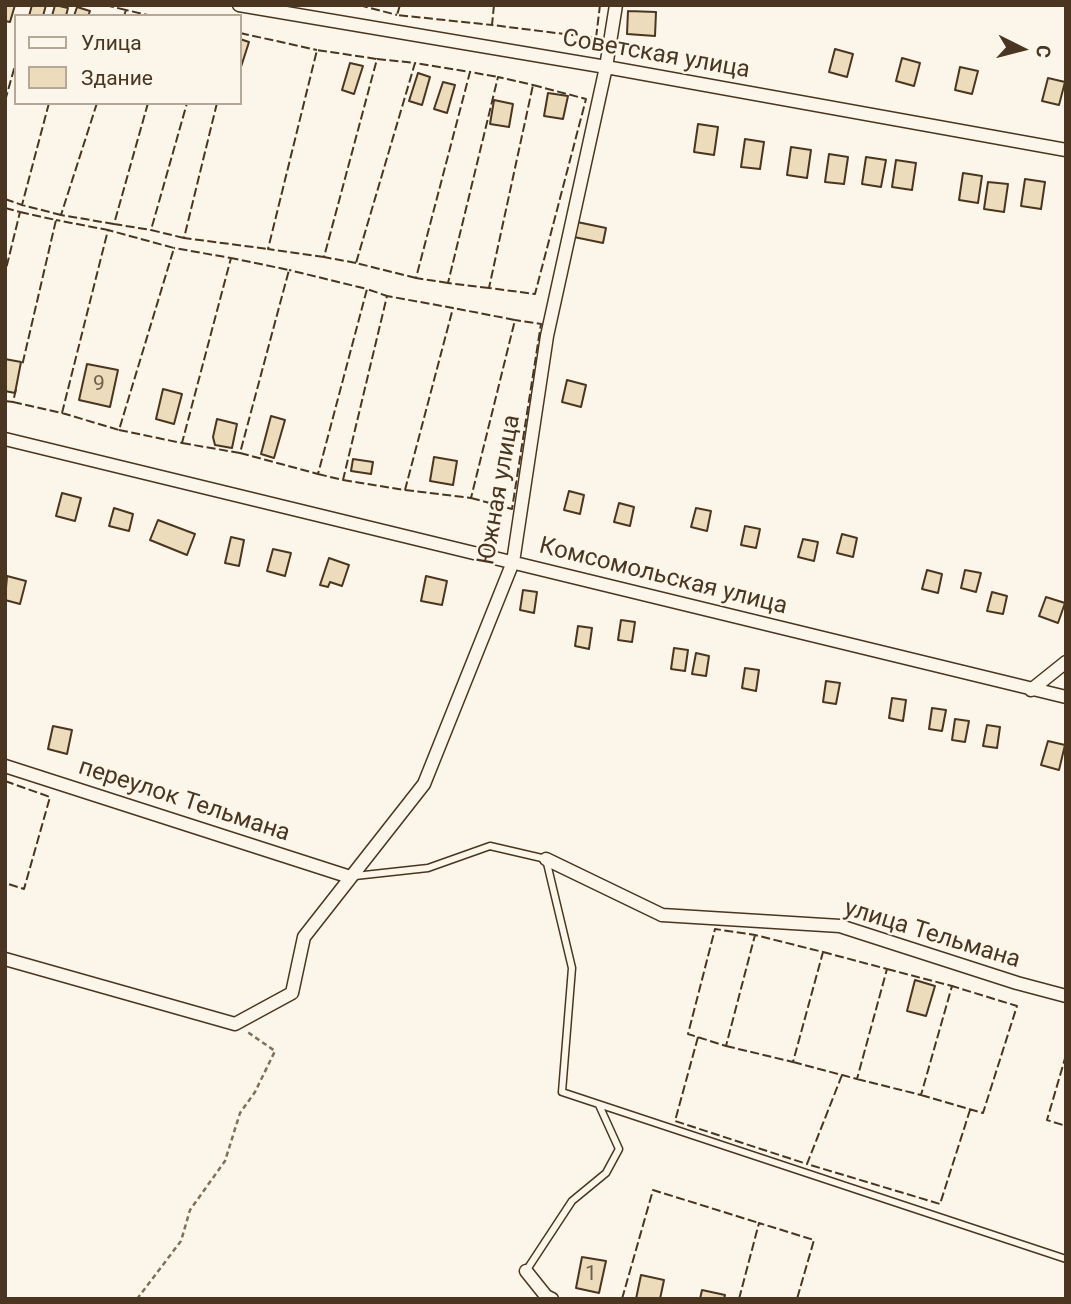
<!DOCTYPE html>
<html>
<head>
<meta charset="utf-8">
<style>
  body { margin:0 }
  #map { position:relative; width:1071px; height:1304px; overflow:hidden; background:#fbf6e9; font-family:Roboto,sans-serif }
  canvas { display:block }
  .frame { position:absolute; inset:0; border:7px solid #4a3520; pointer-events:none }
  .legend { position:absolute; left:14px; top:14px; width:228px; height:91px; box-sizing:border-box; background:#fbf6e9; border:2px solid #b4a999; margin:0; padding:9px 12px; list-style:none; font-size:21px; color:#4a3520 }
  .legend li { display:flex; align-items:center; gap:14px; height:35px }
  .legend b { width:35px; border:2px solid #b4a999 }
  .north { position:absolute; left:987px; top:14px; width:70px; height:70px; -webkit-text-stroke:5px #fbf6e9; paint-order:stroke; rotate:96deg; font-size:19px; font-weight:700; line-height:28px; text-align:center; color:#4a3520 }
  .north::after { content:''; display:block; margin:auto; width:24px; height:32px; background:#4a3520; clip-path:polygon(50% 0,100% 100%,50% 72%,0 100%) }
</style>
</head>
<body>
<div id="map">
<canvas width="1071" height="1304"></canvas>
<div class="frame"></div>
<ul class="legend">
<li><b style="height:9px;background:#fbf6e9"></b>Улица</li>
<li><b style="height:19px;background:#ecdcbc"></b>Здание</li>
</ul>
<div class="north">С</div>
</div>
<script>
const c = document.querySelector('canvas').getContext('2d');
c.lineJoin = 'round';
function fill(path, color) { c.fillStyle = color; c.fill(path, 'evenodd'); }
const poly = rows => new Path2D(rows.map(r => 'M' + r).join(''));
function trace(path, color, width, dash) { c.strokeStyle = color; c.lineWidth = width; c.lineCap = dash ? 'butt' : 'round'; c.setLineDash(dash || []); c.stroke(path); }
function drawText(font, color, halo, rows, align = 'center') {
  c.font = font + ' Roboto,sans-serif'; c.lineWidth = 5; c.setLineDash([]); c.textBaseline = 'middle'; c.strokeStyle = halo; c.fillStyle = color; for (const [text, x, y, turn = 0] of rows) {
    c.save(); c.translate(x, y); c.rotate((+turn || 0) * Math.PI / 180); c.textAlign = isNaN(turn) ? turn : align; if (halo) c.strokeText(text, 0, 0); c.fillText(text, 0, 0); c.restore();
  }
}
const building = poly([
  [5,5,15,5,10,22,5,21,5,5],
  [32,5,46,5,43,16,29,16,32,5],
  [55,5,68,8,66,16,52,16,55,5],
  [77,7,90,11,88,16,74,16,77,7],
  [628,11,656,12,655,36,627,34,628,11],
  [240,39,249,42,240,70,240,39],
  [835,49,853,54,847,77,829,72,835,49],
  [902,58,920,63,914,86,896,81,902,58],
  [350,63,363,66,354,94,342,90,350,63],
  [960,67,978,71,972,94,955,90,960,67],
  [418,73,430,77,422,105,409,101,418,73],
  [1048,78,1065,82,1059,105,1042,101,1048,78],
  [443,82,455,85,447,113,434,109,443,82],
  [548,93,568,96,563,119,544,116,548,93],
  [494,100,513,104,509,127,490,124,494,100],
  [698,124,718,127,714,155,694,152,698,124],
  [745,139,764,142,760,169,741,167,745,139],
  [791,147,811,150,807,178,787,175,791,147],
  [829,154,848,157,844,184,825,182,829,154],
  [866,157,886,160,881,187,862,184,866,157],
  [896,160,916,163,912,190,892,187,896,160],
  [963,173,982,176,978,203,959,200,963,173],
  [1025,179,1045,182,1041,209,1021,206,1025,179],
  [988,182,1008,184,1004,212,984,209,988,182],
  [577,222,606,228,603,243,574,237,577,222],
  [5,359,21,362,15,393,5,391,5,359],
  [87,364,118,370,110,407,79,400,87,364],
  [567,380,586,385,581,407,562,402,567,380],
  [163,389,182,394,174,424,156,419,163,389],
  [271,416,285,420,274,458,261,454,271,416],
  [217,419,237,424,232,448,215,445,213,437,217,419],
  [434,457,457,461,453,485,430,481,434,457],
  [353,459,373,462,371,474,351,471,353,459],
  [569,491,584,495,580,514,564,510,569,491],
  [62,493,81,498,75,521,56,516,62,493],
  [619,503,634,507,630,526,614,522,619,503],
  [114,508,133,514,129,531,109,526,114,508],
  [696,508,711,511,707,531,691,527,696,508],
  [158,520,195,534,187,555,150,540,158,520],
  [745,526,760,529,756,548,741,545,745,526],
  [842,534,857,538,853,557,837,553,842,534],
  [231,537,244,540,239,566,225,563,231,537],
  [803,539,818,542,814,561,798,557,803,539],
  [273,549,291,553,285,576,267,571,273,549],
  [329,558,349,565,342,586,330,582,328,587,320,585,329,558],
  [927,570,942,574,938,593,922,589,927,570],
  [965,570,981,573,976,592,961,588,965,570],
  [7,576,26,581,20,604,5,600,7,576],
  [426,576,447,581,442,605,421,601,426,576],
  [523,590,537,592,534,613,520,610,523,590],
  [992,592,1007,596,1003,614,987,611,992,592],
  [1046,597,1065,603,1058,623,1039,616,1046,597],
  [621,620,635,622,632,642,618,640,621,620],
  [578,626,592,628,589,649,575,646,578,626],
  [674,648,688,650,685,671,671,669,674,648],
  [696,653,709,656,706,676,692,674,696,653],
  [745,668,759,670,756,691,742,688,745,668],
  [826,681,840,683,836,704,823,702,826,681],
  [892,698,906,700,903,721,889,718,892,698],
  [932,708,946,710,942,731,929,729,932,708],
  [955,719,969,721,965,742,952,740,955,719],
  [987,725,1000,727,997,748,983,746,987,725],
  [53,726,72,730,67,754,48,749,53,726],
  [1048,741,1065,745,1059,770,1041,765,1048,741],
  [915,980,935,986,926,1016,907,1011,915,980],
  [582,1257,606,1261,599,1293,576,1288,582,1257],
  [641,1275,664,1280,660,1299,636,1299,641,1275],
  [702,1290,725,1295,724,1299,700,1299,702,1290]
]);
fill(building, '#ecdcbc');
trace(building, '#4a3520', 2);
const lane = poly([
  [355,876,428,868,490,846,546,859,572,968,562,1092,1066,1259],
  [526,1271,572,1201,606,1173,619,1149,599,1105]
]);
const street = poly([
  [239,5,606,67,1066,150],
  [5,439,1066,697],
  [1031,690,1066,662],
  [5,766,350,877],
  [546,859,662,915,840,926,1017,983,1066,996],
  [5,959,235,1024,292,993,304,937,424,784,513,562,547,336,606,67,616,5],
  [526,1271,546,1296,552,1299]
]);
trace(lane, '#4a3520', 9);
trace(street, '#4a3520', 15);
trace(poly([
  [137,1299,181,1241,190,1210,225,1161,240,1113,255,1092,275,1051,246,1031]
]), '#7f6f5c', 2.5, [5, 3.5]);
trace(lane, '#fbf6e9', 6);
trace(street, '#fbf6e9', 12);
trace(poly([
  [105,5,126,10],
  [359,5,397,15],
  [400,5,397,15,492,25],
  [494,5,492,25,596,38,600,5],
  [124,16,126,10,152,16],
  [240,33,317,50],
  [533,85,586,99,535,294,489,288,533,85],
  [5,101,16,62],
  [49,103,22,205,61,215],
  [97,103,61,215,114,224],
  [148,103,114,224,151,230],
  [217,103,184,238,268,249],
  [5,199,22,205],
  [5,208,20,212,5,273],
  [20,212,56,220,22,366],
  [184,238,151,230,187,103],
  [324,257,268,249,317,50,377,59],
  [356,263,324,257,377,59,415,63],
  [416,278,356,263,415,63,470,72],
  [448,283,416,278,470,72,498,77],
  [489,288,448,283,498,77,533,85],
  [5,401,13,402,16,389],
  [13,402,62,413,108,230,56,220],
  [62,413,119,430,174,248,108,230],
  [119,430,182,443,231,258,174,248],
  [182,443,240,453,289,270,231,258],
  [240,453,318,474,367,289,289,270],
  [318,474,343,480,387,296,367,289],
  [343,480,405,490,453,308,387,296],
  [405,490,471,498,515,320,453,308],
  [471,498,512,509,541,324,515,320],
  [5,781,50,797,24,889,5,883],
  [698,1037,675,1121,807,1164],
  [726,1046,793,1062,823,952,755,935,715,929,688,1034,726,1046,755,935],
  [1066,1055,1047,1120,1066,1126],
  [793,1062,857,1079,887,969,823,952],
  [842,1075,807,1164,940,1204,970,1110],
  [857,1079,921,1095,952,986,887,969],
  [921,1095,983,1113,1017,1006,952,986],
  [622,1299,653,1190,759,1223],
  [739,1299,759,1223,814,1240,797,1299]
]), '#4a3520', 2, [9, 3.5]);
drawText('21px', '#725f47', null, [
  ["9",99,385],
  ["1",591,1275]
]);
drawText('24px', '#4a3520', '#fbf6e9', [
  ["Советская улица",656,55,10],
  ["Южная улица",500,490,-80],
  ["Комсомольская улица",663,577,14],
  ["переулок Тельмана",184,801,18],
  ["улица Тельмана",932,935,17]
]);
</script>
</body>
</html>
